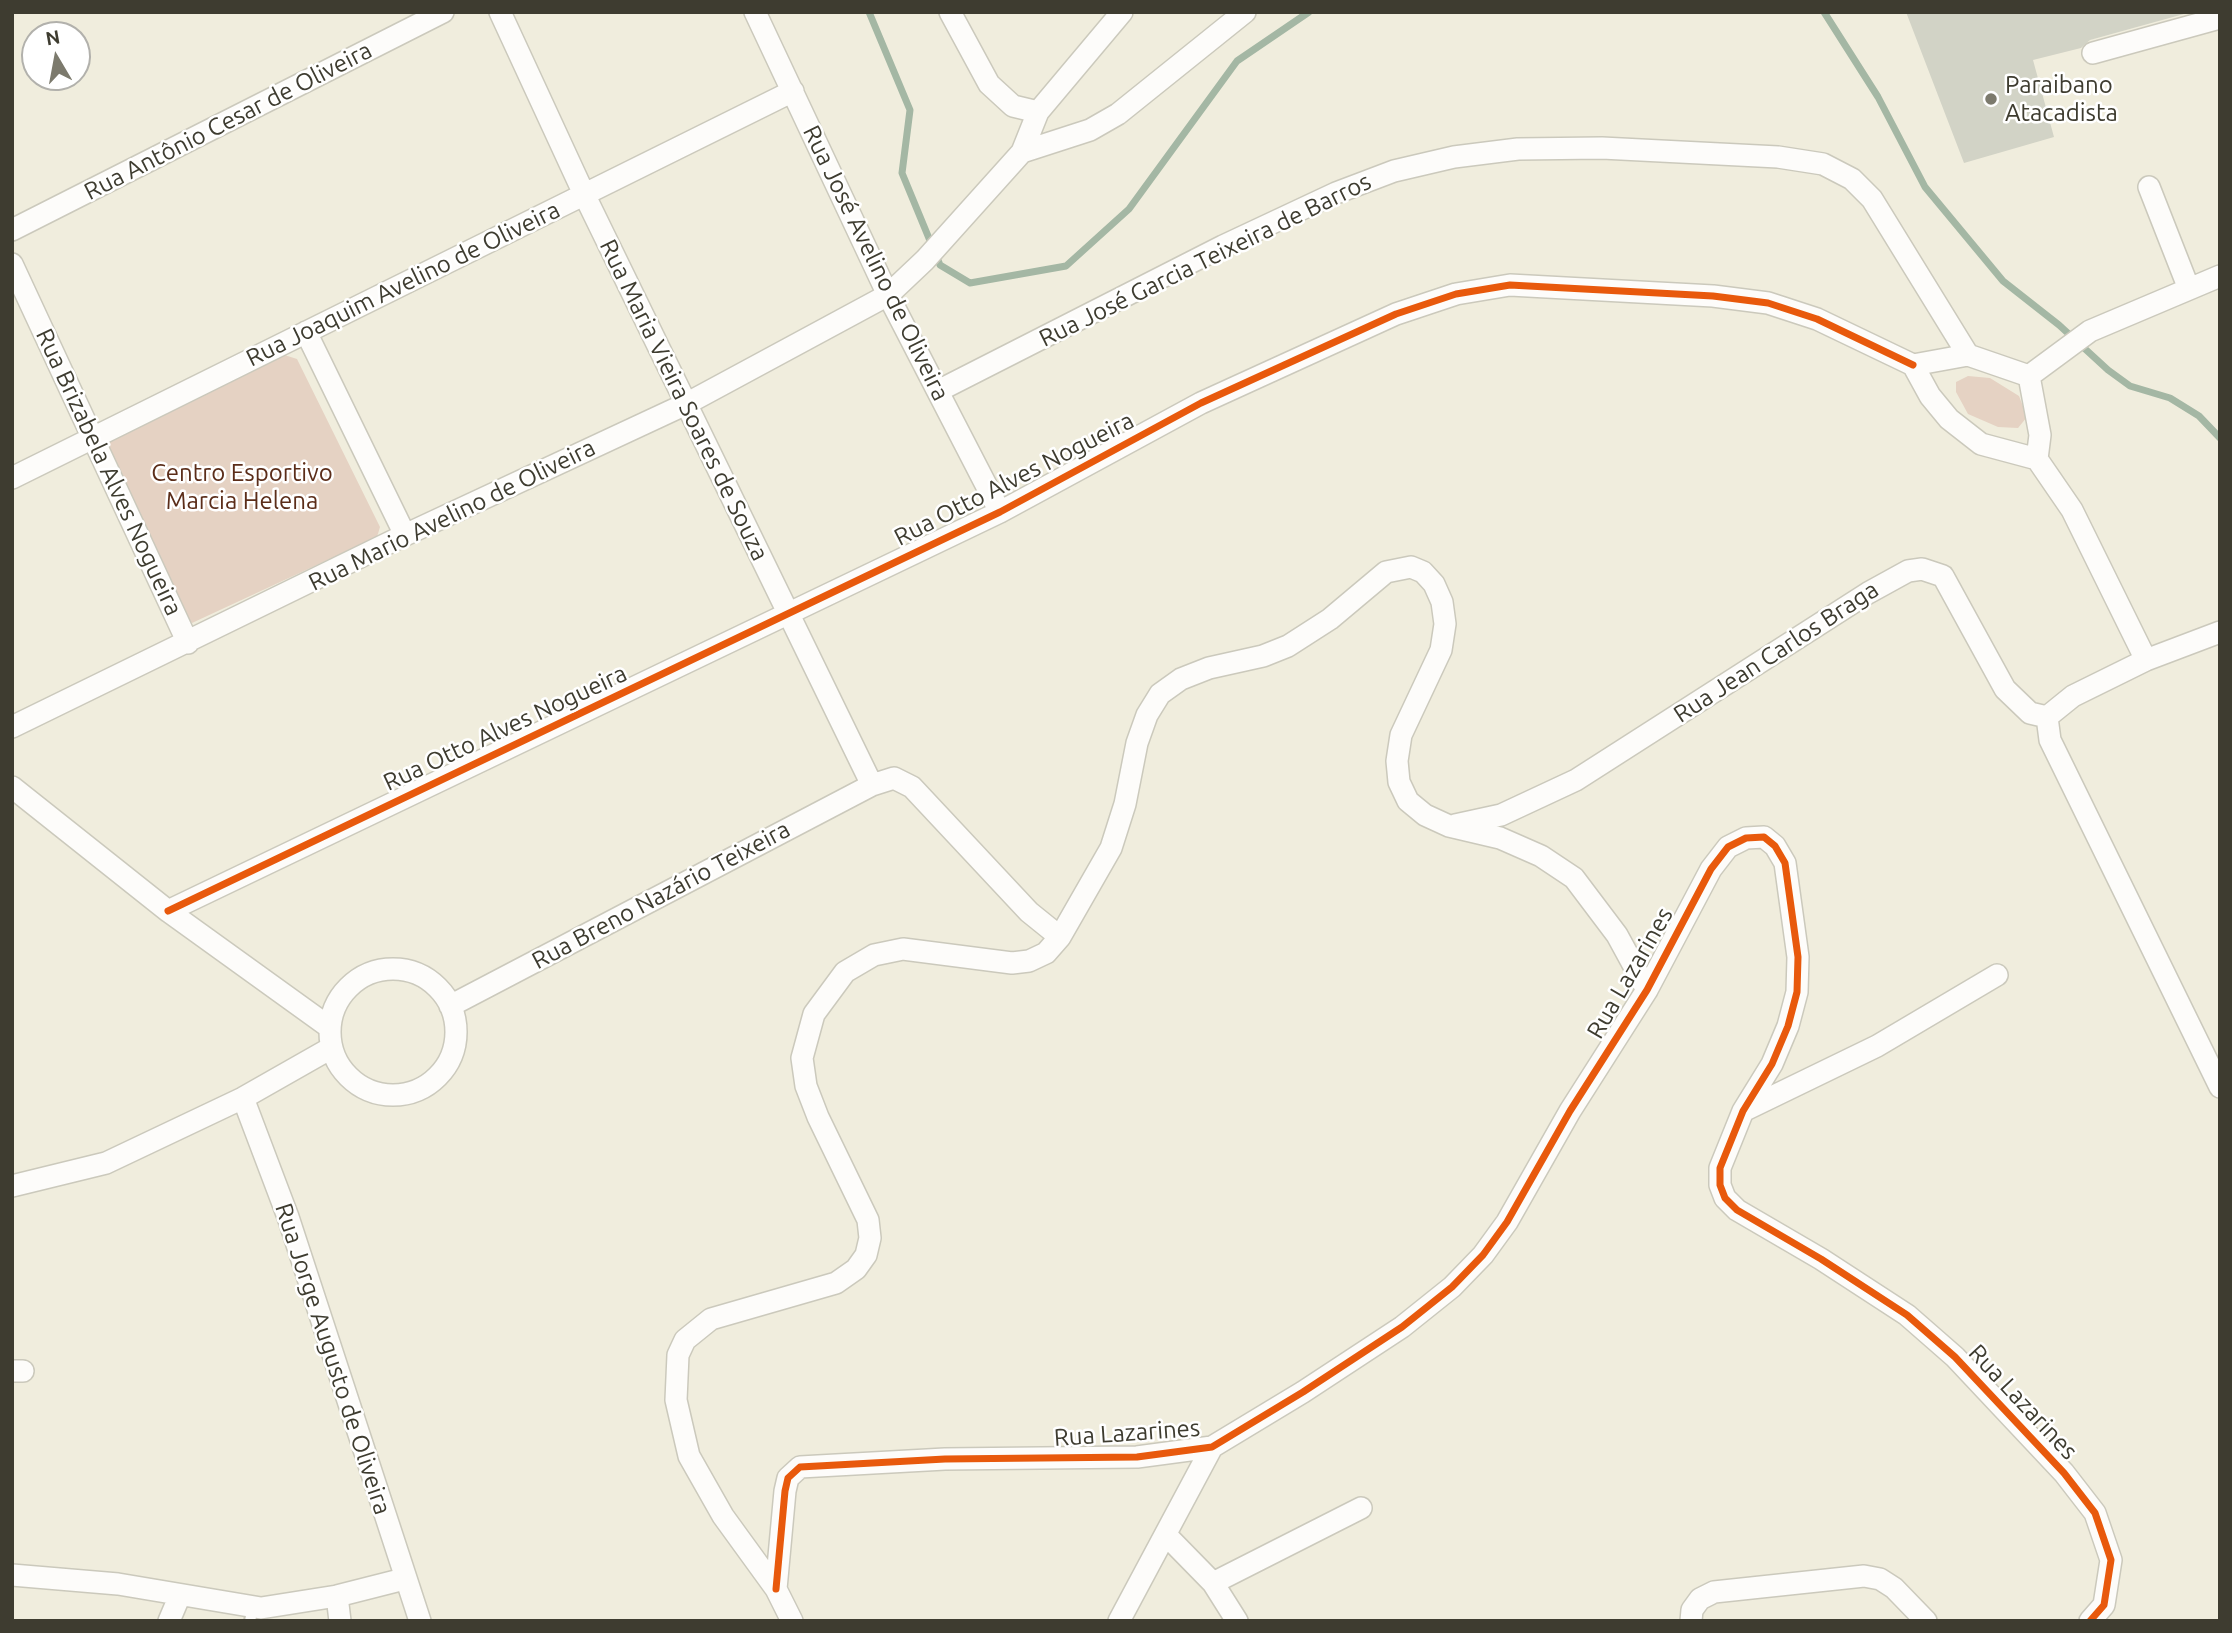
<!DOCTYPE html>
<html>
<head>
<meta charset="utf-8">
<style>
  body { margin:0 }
  #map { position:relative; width:2232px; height:1633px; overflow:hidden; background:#f0eddd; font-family:Ubuntu,sans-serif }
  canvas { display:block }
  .frame { position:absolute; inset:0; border:14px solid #3e3c30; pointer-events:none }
  .north { position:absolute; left:21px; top:21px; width:70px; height:70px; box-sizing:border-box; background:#fff; border:2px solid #b2b1ac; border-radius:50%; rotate:350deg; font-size:19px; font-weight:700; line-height:28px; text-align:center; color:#3e3c30 }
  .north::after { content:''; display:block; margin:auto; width:24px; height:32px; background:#7c7a6d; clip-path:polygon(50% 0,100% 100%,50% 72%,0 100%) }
</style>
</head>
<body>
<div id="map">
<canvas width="2232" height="1633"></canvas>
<div class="frame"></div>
<div class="north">N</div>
</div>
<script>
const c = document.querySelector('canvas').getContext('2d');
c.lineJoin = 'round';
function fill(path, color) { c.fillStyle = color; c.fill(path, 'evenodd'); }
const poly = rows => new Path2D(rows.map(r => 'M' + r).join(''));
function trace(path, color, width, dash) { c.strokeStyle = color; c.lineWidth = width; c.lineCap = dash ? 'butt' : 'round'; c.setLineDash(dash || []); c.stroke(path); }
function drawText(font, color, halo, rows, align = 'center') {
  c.font = font + ' Ubuntu,sans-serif'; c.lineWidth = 5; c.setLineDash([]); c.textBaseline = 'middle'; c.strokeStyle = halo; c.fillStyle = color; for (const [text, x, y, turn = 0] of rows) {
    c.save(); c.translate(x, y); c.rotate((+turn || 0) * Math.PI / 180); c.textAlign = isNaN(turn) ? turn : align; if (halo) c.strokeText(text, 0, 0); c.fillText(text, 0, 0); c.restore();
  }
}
fill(poly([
  [278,353,297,359,380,527,377,537,192,623,183,615,105,455,109,437],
  [1968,376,1990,378,2019,396,2027,417,2018,428,1998,427,1968,414,1956,392,1956,382]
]), '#e5d2c3');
trace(poly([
  [869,12,910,110,902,173,940,265,970,283,1066,266,1129,209,1237,61,1309,12],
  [1824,12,1878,97,1925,187,2003,281,2059,325,2108,370,2130,386,2170,398,2199,416,2220,438]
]), '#a4b7a4', 7);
fill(poly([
  [1906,12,2191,12,2090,40,2081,48,2033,60,2054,137,1964,163]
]), '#d2d3c6');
const service = poly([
  [250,1621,253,1607]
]);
const minor = poly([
  [500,12,584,194,872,785],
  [755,12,888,295,1000,512],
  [950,12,989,84,1013,106,1038,112],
  [2093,53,2220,18],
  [1022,152,1038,112,1122,12],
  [2149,187,2189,289],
  [12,230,443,12],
  [12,264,188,643],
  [306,332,405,535],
  [1913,365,1930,396,1949,419,1981,444,2037,459,2040,435,2029,376],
  [1913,365,1968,355,2029,376],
  [2029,376,2090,331,2220,276],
  [938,391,1223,246,1336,193,1394,171,1454,157,1518,149,1602,148,1778,157,1823,164,1852,179,1872,199,1968,355],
  [2037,459,2072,510,2146,660],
  [12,478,793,91],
  [2047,717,2050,740,2220,1087],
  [2047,717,2073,696,2146,660,2220,632],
  [12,727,405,535,686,404,888,295,925,260,1022,152,1090,130,1118,114,1245,12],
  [12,787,168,911,329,1027],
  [1455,825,1501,815,1576,780,1868,593,1908,571,1922,569,1943,576,2005,689,2030,713,2047,717],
  [168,911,1000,512,1201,403,1396,314,1456,294,1510,285,1713,296,1768,303,1817,319,1913,365],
  '330 1032a63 63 0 1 1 126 0a63 63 0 1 1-126 0Z',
  [450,1006,872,785,894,778,912,787,1029,912,1060,937,1111,848,1125,804,1137,743,1147,715,1160,694,1181,679,1209,668,1263,656,1288,646,1330,619,1386,572,1411,567,1423,572,1434,584,1442,602,1445,624,1441,650,1401,735,1397,761,1399,782,1408,801,1425,815,1449,826,1500,838,1541,856,1574,878,1617,935,1647,990],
  [243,1098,288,1217,420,1621],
  [1743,1111,1877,1046,1997,975],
  [12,1186,106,1163,243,1098,331,1048],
  [12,1371,23,1371],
  [1166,1535,1213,1583,1237,1621],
  [12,1575,118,1584,261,1608,337,1596,404,1579],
  [1213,1583,1361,1508],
  [776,1589,785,1491,788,1478,800,1467,945,1459,1137,1457,1212,1447,1303,1392,1402,1327,1452,1287,1483,1255,1507,1222,1570,1111,1647,990,1711,869,1728,847,1746,838,1764,837,1775,846,1785,863,1798,957,1797,992,1788,1026,1772,1064,1743,1111,1720,1168,1720,1185,1725,1198,1737,1210,1821,1259,1907,1315,1955,1357,2064,1473,2095,1513,2111,1560,2104,1605,2090,1621],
  [337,1596,340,1621],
  [169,1621,180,1595],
  [792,1621,776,1589,723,1516,689,1456,676,1400,678,1355,685,1340,711,1319,836,1283,856,1269,866,1255,870,1238,868,1220,818,1117,806,1086,802,1058,814,1014,845,972,874,955,903,949,1012,963,1029,961,1046,953,1060,937],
  [1119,1621,1212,1447],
  [1691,1621,1692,1610,1700,1599,1714,1592,1864,1576,1880,1579,1894,1588,1926,1621]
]);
trace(service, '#cbc9bc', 14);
trace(minor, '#cbc9bc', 24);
trace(service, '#fdfcfa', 10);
trace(minor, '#fdfcfa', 21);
trace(poly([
  [168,911,1000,512,1201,403,1396,314,1456,294,1510,285,1713,296,1768,303,1817,319,1913,365],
  [776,1589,785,1491,788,1478,800,1467,945,1459,1137,1457,1212,1447,1303,1392,1402,1327,1452,1287,1483,1255,1507,1222,1570,1111,1647,990,1711,869,1728,847,1746,838,1764,837,1775,846,1785,863,1798,957,1797,992,1788,1026,1772,1064,1743,1111,1720,1168,1720,1185,1725,1198,1737,1210,1821,1259,1907,1315,1955,1357,2064,1473,2095,1513,2111,1560,2104,1605,2090,1621]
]), '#e8590c', 7);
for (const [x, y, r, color] of [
  [1991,99,7,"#7c7a6d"]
]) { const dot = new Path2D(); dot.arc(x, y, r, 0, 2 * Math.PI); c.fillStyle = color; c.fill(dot); trace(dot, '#fff', 2.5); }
drawText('24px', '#3e3c30', '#fff', [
  ["Paraibano",2005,85],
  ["Atacadista",2005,113]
], 'left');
drawText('24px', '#3e3c30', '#fff', [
  ["Rua Antônio Cesar de Oliveira",228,121,-27],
  ["Rua José Garcia Teixeira de Barros",1205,260,-26],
  ["Rua José Avelino de Oliveira",876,263,64],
  ["Rua Joaquim Avelino de Oliveira",403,284,-26],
  ["Rua Maria Vieira Soares de Souza",684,400,64],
  ["Rua Brizabela Alves Nogueira",109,472,65],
  ["Rua Otto Alves Nogueira",1014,479,-27],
  ["Rua Mario Avelino de Oliveira",452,515,-26],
  ["Rua Jean Carlos Braga",1776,652,-33],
  ["Rua Otto Alves Nogueira",505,728,-25],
  ["Rua Breno Nazário Teixeira",661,895,-28],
  ["Rua Lazarines",1630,973,-60],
  ["Rua Jorge Augusto de Oliveira",333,1359,72],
  ["Rua Lazarines",2023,1402,47],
  ["Rua Lazarines",1127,1433,-4]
]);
drawText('24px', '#5b2d19', '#fff', [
  ["Centro Esportivo",242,473],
  ["Marcia Helena",242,501]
]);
</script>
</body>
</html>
